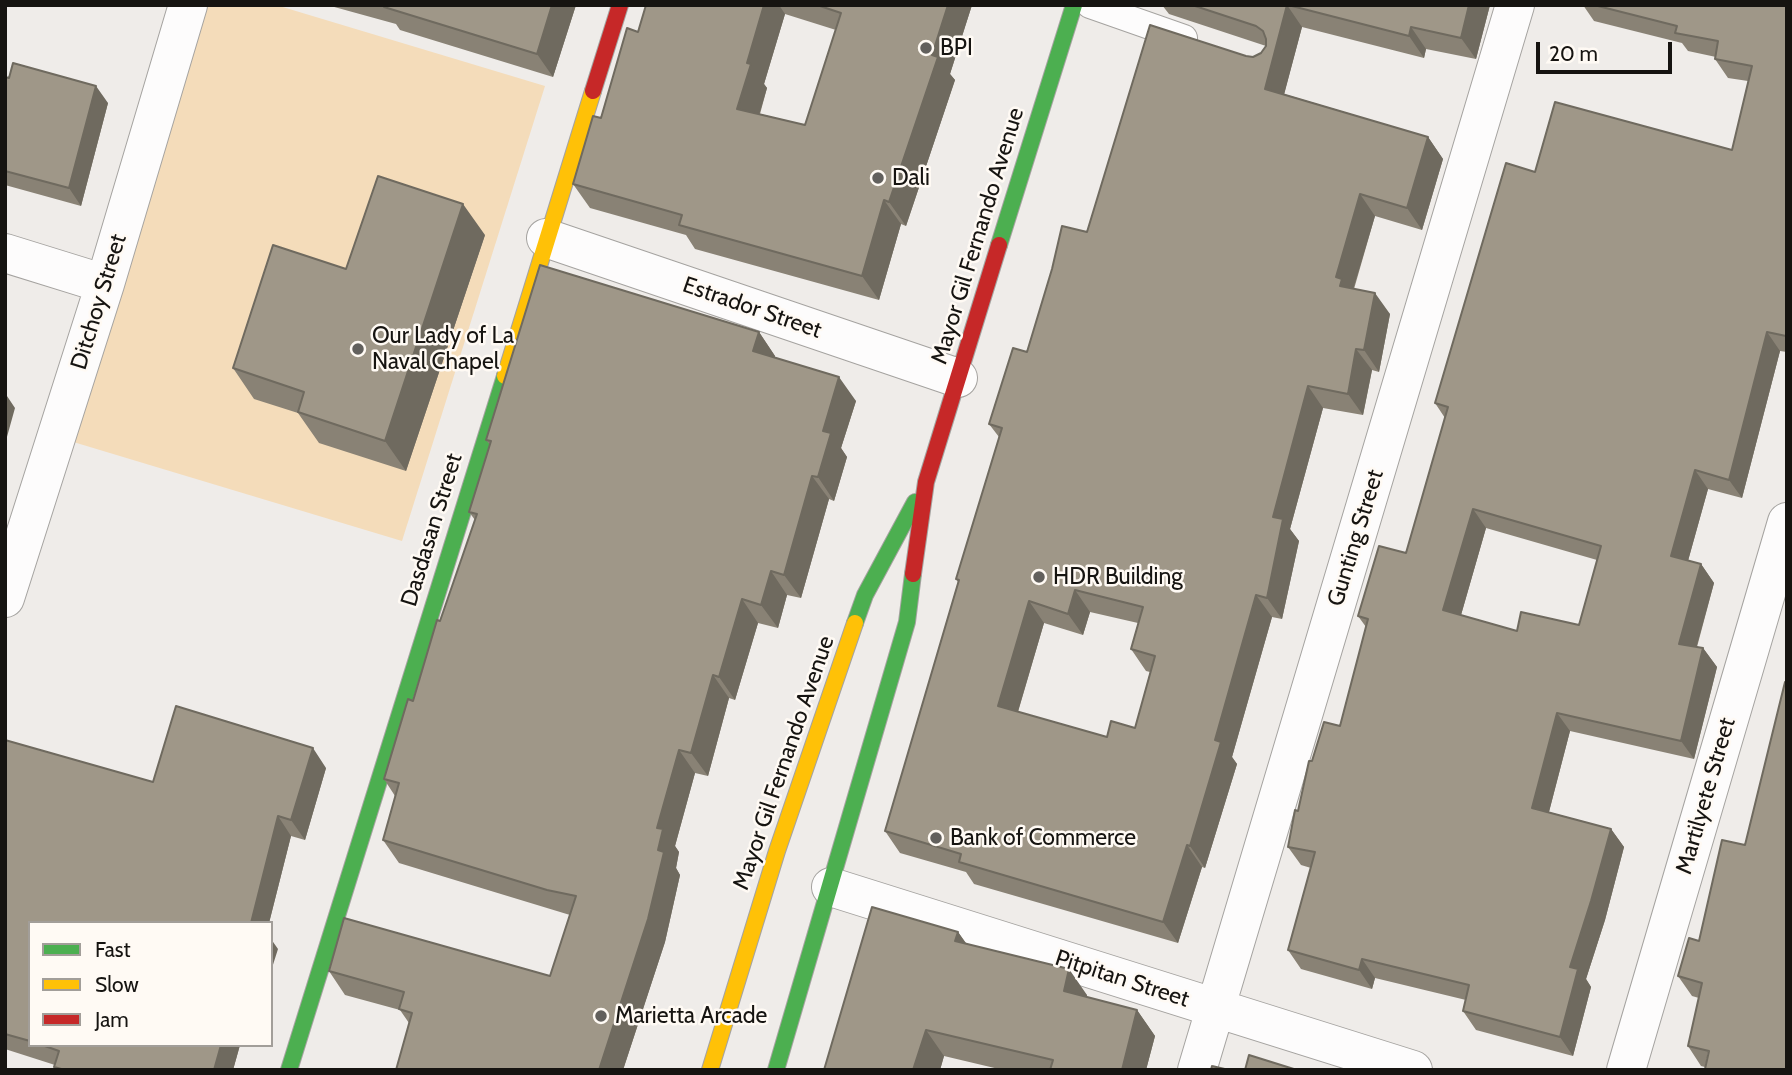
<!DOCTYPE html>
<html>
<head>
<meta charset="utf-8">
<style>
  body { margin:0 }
  #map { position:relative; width:1792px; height:1075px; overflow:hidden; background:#efece9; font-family:Cabin,sans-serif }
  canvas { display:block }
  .frame { position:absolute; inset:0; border:7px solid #161411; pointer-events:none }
  .legend { position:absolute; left:28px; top:921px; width:245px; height:126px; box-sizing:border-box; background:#fffaf4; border:2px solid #a29e99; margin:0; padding:9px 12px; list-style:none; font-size:21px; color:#161411 }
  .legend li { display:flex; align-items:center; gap:14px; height:35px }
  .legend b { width:35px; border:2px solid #a29e99 }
  .scale { position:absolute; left:1536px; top:42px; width:136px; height:32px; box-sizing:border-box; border:4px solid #161411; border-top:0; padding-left:9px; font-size:21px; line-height:24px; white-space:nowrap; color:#161411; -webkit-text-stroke:5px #fffaf4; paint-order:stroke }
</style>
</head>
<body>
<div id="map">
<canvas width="1792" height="1075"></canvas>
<div class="frame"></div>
<ul class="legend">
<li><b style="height:9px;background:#4caf50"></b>Fast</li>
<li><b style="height:9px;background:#ffc107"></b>Slow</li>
<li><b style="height:9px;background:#c62828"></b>Jam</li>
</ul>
<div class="scale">20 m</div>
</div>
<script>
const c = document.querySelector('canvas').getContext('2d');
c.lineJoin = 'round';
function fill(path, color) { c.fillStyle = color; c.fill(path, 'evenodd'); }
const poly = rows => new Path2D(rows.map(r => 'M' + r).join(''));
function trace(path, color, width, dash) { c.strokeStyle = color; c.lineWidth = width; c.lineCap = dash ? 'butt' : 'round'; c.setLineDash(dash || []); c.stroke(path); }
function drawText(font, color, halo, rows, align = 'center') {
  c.font = font + ' Cabin,sans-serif'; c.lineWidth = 5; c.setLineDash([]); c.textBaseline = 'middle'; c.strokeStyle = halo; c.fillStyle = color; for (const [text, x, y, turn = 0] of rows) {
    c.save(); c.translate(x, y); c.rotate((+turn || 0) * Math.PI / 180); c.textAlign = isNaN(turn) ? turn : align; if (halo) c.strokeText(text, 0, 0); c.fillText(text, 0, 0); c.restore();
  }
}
fill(poly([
  [208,5,276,5,545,86,402,541,70,441]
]), '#f4dcba');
const lane = poly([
  [1090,5,1184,38]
]);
const street = poly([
  [546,238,958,378],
  [5,253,105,284],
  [5,598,105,284,188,5],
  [831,887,1413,1070],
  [1197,1070,1515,5],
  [1626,1070,1787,522]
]);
const fast = poly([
  [999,245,1074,5],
  [855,623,865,595,915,502],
  [289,1070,505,376],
  [776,1070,907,622,913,574]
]);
const slow = poly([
  [505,376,593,91],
  [710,1070,777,851,855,623]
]);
const jam = poly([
  [593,91,620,5],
  [913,574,926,482,999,245]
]);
trace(lane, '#a5a3a0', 28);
trace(street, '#a5a3a0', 40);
trace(fast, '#a5a3a0', 18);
trace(slow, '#a5a3a0', 18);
trace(jam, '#a5a3a0', 18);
trace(lane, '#fdfcfc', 26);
trace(street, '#fdfcfc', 38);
trace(fast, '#4caf50', 16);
trace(slow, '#ffc107', 16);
trace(jam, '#c62828', 16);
fill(poly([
  [327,5,576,5,553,77,400,30,396,24],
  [646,5,972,5,950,74,955,80,906,226,901,224,879,300,695,249,686,235,590,208,573,184,638,32],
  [785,14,836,30,805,125,760,114,767,88,764,84],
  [1162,5,1490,5,1476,59,1426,49,1424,58,1302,27,1284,94,1428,137,1443,159,1422,230,1375,216,1354,289,1390,314,1379,372,1372,370,1363,415,1323,408,1290,529,1299,541,1282,619,1272,617,1232,757,1237,764,1205,868,1202,867,1178,943,974,884,966,872,900,853,885,831,958,582,956,579,999,437,989,424,1087,232,1246,56,1253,57,1261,53,1266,46,1169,14],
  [1090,612,1138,623,1131,649,1146,671,1150,672,1135,728,1107,737,1018,712,1044,623,1083,635],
  [1583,5,1787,5,1787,352,1780,351,1742,498,1708,489,1688,561,1701,564,1714,583,1697,647,1703,648,1717,667,1694,759,1570,731,1549,812,1611,829,1624,847,1605,920,1586,979,1591,987,1573,1056,1476,1030,1463,1011,1466,1000,1375,978,1372,989,1301,969,1288,950,1311,868,1301,865,1288,847,1312,761,1340,726,1366,627,1358,616,1406,553,1445,418,1435,403,1535,172,1732,150,1748,81,1728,78,1715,59,1716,57,1688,51,1682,43,1594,21],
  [1486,528,1597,560,1579,625,1517,631,1461,615],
  [5,77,108,103,81,206,5,185],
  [485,235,406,471,319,443,298,413,254,399,233,368],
  [759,332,775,356,775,357,856,401,841,448,847,457,834,501,829,499,801,598,787,595,778,628,758,623,735,700,729,698,708,776,695,773,675,846,679,852,676,868,680,875,665,942,623,1070,396,1070,409,1023,400,1010,345,995,329,971,550,976,570,915,399,863,383,840,395,796,384,779,413,701,440,621,475,520,469,512,490,445,486,440],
  [1787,683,1705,1067,1701,1066,1688,1046,1699,998,1692,996,1678,976,1699,941,1745,845],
  [5,740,153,782,326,768,305,840,291,836,269,923,30,923,30,1045,240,1045,233,1070,56,1070,54,1067,55,1065,5,1049],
  [958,932,966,943,1087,995,1087,997,1137,1010,1155,1036,1146,1070,1003,1070,944,1056,940,1070,824,1070]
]), '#898275');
fill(poly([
  [552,5,576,5,553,77,537,54],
  [764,5,779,5,785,14,764,84,767,88,754,132,737,109,747,63],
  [948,5,972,5,950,74,955,80,906,226,889,202,932,55],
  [1287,5,1302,27,1280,110,1265,89],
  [1469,5,1490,5,1476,59,1461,38],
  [1411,27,1426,49,1424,58,1409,36],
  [96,86,108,103,81,206,69,188],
  [1428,137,1443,159,1422,230,1407,208],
  [1360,194,1375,216,1352,293,1340,286,1336,277],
  [884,200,901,224,879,300,862,276],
  [463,204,485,235,406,471,385,441],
  [1375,293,1390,314,1379,372,1364,350],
  [759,332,775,356,769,374,753,351],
  [1767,332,1780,351,1742,498,1729,480],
  [1356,349,1372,370,1363,415,1348,394],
  [839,377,856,401,841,448,847,457,834,501,818,477,823,431],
  [1308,386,1323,408,1290,529,1299,541,1282,619,1267,598,1273,517],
  [5,393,15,408,5,444],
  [1695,470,1708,489,1684,575,1671,556],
  [812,476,829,499,801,598,784,575],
  [1473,509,1486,528,1457,629,1443,610],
  [1701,564,1714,583,1692,663,1679,644],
  [771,571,787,595,778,628,761,605],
  [1075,590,1090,612,1083,635,1068,614],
  [1256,595,1272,617,1232,757,1237,764,1205,868,1190,846,1215,740],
  [742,599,758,623,735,700,719,677],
  [1029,601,1044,623,1013,728,998,706],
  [1703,648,1717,667,1694,759,1681,741],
  [713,675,729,698,708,776,691,753],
  [1557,713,1570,731,1545,827,1532,808],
  [313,748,326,768,305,840,291,820],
  [679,750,695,773,675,846,679,852,676,868,680,875,665,942,623,1070,599,1070,658,850,657,828],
  [278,816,291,836,269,923,251,923],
  [1611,829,1624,847,1605,920,1586,979,1591,987,1573,1056,1560,1037,1570,967],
  [1187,845,1202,867,1178,943,1163,922],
  [958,932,976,958,955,941],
  [271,939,278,949,271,971],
  [1362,959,1375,978,1372,989,1359,970],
  [1069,969,1087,995,1082,1017,1064,991],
  [1137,1010,1155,1036,1146,1070,1122,1070],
  [926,1030,944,1056,940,1070,913,1070],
  [221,1045,240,1045,233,1070,214,1070]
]), '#6f6a5f');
const building = poly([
  [384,5,552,5,537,54,384,7,384,5],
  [646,5,764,5,747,63,751,64,737,109,805,125,841,13,817,5,948,5,932,55,938,57,889,202,884,200,862,276,679,225,682,215,573,184,593,116,601,118,627,28,638,32,646,5],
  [1192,5,1287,5,1265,89,1428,137,1407,208,1360,194,1336,277,1342,279,1340,286,1375,293,1364,350,1356,349,1348,394,1308,386,1273,517,1283,519,1267,598,1256,595,1215,740,1221,742,1190,846,1187,845,1163,922,959,862,961,854,885,831,959,580,956,579,1002,428,989,424,1013,348,1027,352,1052,269,1062,226,1087,232,1150,25,1246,56,1253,57,1261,53,1266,46,1266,39,1263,31,1256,26,1192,5],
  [1075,590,1143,607,1131,649,1155,656,1135,728,1111,721,1107,737,998,706,1029,601,1068,614,1075,590],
  [1288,5,1469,5,1461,38,1411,27,1409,36,1288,5],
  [1594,5,1787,5,1787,335,1786,336,1767,332,1729,480,1695,470,1671,556,1701,564,1679,644,1703,648,1681,741,1557,713,1532,808,1611,829,1591,901,1570,967,1578,969,1560,1037,1463,1011,1469,985,1362,959,1359,970,1288,950,1315,852,1288,847,1295,810,1298,811,1309,761,1312,761,1324,722,1340,726,1368,619,1358,616,1379,546,1406,553,1448,407,1435,403,1506,163,1535,172,1555,102,1732,150,1752,66,1715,59,1718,41,1675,33,1677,26,1594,5],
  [1473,509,1601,546,1579,625,1521,612,1517,631,1443,610,1473,509],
  [13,63,96,86,69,188,5,171,5,77,9,78,13,63],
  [378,176,463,204,385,441,298,412,304,392,233,368,273,245,346,269,378,176],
  [540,265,759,332,753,351,839,377,823,431,831,433,818,477,812,476,784,575,771,571,761,605,742,599,719,677,713,675,691,753,679,750,657,828,663,829,658,850,664,852,648,919,599,1070,396,1070,412,1013,399,1009,404,992,329,971,344,918,550,976,576,896,547,890,383,840,399,783,384,779,408,699,413,701,437,620,440,621,477,514,469,512,491,441,486,440,540,265],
  [1785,682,1787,683,1787,1070,1706,1070,1705,1069,1709,1051,1688,1046,1702,983,1678,976,1689,938,1699,941,1722,840,1745,845,1785,682],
  [176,706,313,748,291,820,278,816,251,923,30,923,30,1041,5,1034,5,740,153,782,176,706],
  [872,907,958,932,955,941,1069,969,1064,991,1137,1010,1122,1070,1050,1070,1053,1060,926,1030,913,1070,824,1070,872,907],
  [42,1045,221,1045,214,1070,65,1070,54,1067,59,1051,42,1045],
  [1249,1055,1297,1070,1245,1070,1249,1055],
  [1212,1066,1229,1070,1211,1070,1212,1066]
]);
fill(building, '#9f9788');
trace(building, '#6f6a5f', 2);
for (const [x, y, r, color] of [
  [926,48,7,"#62605d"],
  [878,178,7,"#62605d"],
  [358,349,7,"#62605d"],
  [1039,577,7,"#62605d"],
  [936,838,7,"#62605d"],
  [601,1016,7,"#62605d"]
]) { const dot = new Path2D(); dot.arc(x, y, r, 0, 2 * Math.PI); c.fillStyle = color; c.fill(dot); trace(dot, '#fffaf4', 2.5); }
drawText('23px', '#161411', '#fffaf4', [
  ["BPI",940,48],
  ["Dali",892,178],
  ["Our Lady of La",372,336],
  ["Naval Chapel",372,362],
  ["HDR Building",1053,577],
  ["Bank of Commerce",950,838],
  ["Marietta Arcade",615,1016]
], 'left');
drawText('23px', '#161411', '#fffaf4', [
  ["Mayor Gil Fernando Avenue",978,236,-73],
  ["Ditchoy Street",99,302,-73],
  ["Estrador Street",752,308,19],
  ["Dasdasan Street",432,530,-73],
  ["Gunting Street",1356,538,-73],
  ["Mayor Gil Fernando Avenue",784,763,-71],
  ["Martilyete Street",1706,796,-74],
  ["Pitpitan Street",1122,979,18]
]);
</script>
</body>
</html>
